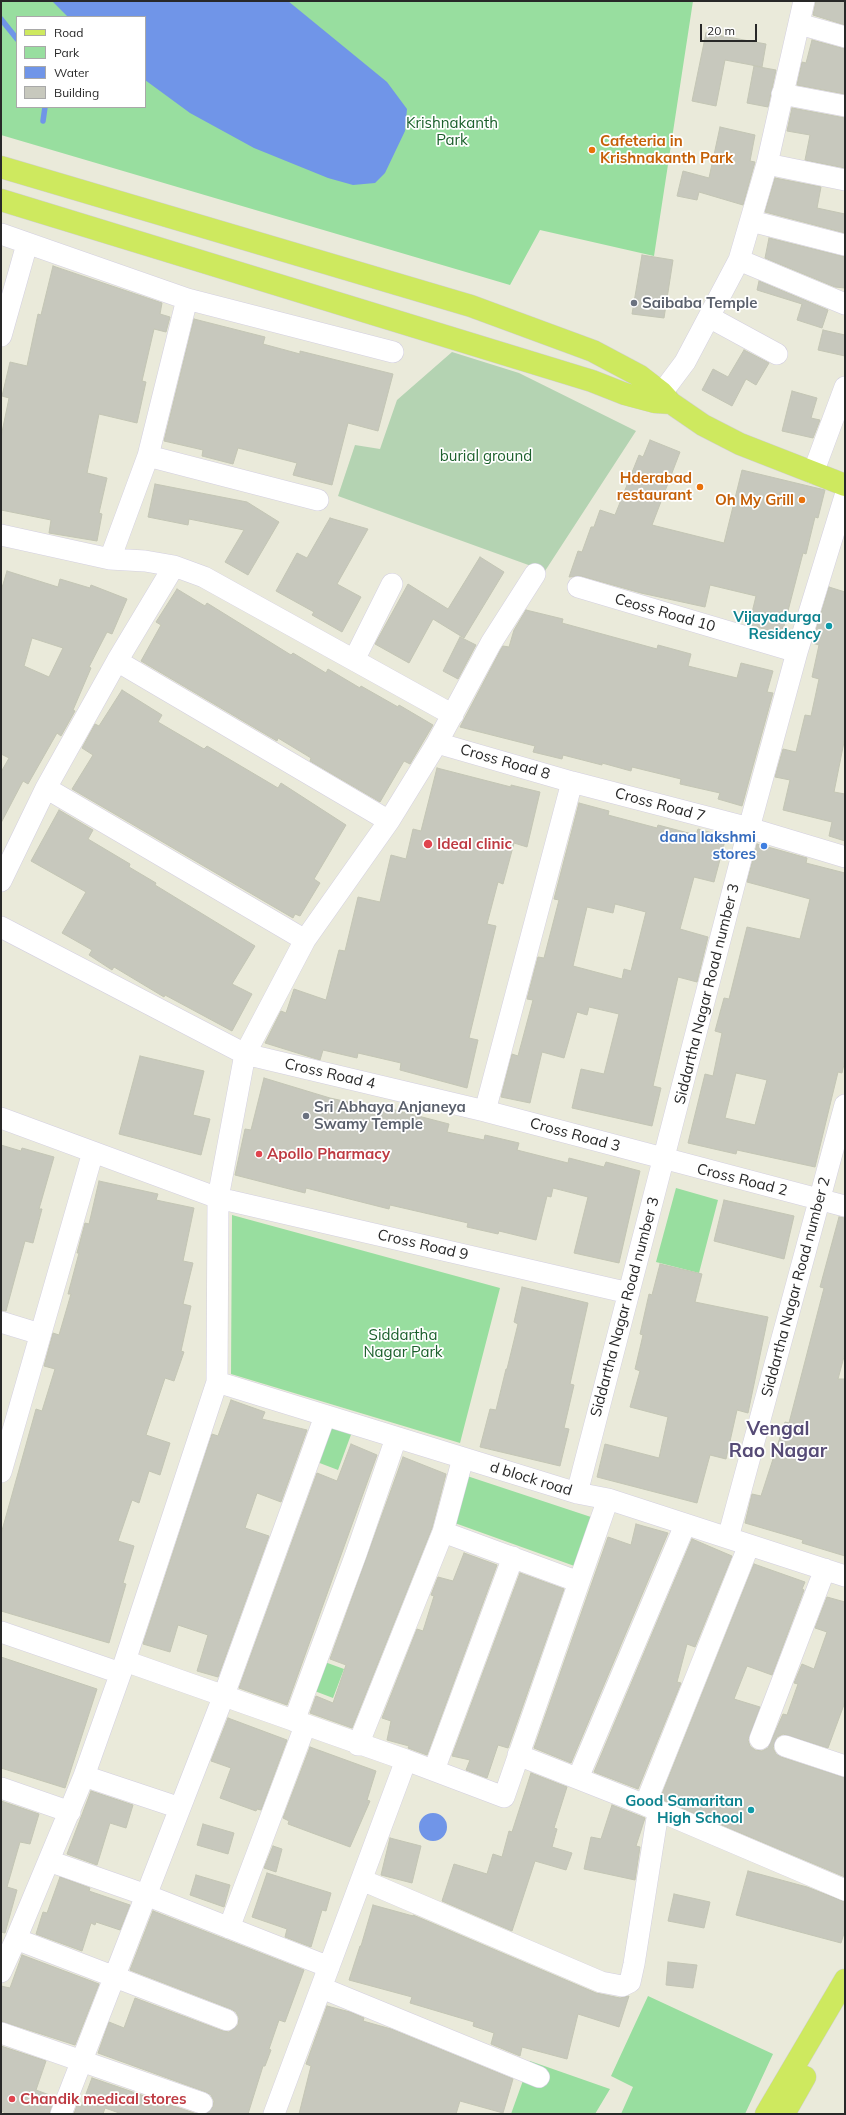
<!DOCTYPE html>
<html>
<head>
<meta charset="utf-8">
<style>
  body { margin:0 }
  #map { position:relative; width:846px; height:2115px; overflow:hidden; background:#eaeada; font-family:Mulish,sans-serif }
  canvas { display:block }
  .frame { position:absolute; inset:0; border:2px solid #282828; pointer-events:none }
  .legend { position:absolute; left:16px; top:16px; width:130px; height:92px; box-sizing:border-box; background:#fff; border:1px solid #a9a9a9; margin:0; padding:5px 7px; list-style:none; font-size:12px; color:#282828 }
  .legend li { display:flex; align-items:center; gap:8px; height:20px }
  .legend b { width:20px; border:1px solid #a9a9a9 }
  .scale { position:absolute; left:700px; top:24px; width:57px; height:18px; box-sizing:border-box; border:2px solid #282828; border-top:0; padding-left:5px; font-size:12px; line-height:14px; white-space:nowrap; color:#282828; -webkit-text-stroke:3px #fff; paint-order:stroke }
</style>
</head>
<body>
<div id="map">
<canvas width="846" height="2115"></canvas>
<div class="frame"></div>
<ul class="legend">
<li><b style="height:5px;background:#cee95f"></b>Road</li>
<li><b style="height:11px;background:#98de9f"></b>Park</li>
<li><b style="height:11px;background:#7095e8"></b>Water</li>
<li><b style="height:11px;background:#c7c8bd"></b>Building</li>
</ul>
<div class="scale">20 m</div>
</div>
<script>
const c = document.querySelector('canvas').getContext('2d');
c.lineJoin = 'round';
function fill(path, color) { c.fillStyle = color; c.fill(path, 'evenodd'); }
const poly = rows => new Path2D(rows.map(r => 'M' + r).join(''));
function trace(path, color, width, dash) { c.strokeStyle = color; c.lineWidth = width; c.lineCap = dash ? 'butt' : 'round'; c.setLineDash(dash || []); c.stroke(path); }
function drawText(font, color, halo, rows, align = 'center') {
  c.font = font + ' Mulish,sans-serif'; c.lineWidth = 3.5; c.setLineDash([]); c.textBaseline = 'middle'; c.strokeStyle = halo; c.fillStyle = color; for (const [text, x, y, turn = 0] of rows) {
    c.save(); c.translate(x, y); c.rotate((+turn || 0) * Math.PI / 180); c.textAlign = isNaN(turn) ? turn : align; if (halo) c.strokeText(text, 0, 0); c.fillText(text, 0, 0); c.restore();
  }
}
fill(poly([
  [1,1,693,1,654,256,540,230,510,285,1,135],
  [17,17,145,17,145,107,17,107],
  [676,1188,718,1200,699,1273,656,1262],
  [232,1215,500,1288,460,1443,231,1374],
  [331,1424,352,1432,338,1470,317,1462],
  [461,1474,594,1518,580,1568,452,1522],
  [322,1661,344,1669,333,1698,312,1690],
  [648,1996,773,2054,745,2114,621,2114,633,2087,611,2076],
  [530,2061,610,2089,595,2114,511,2114]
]), '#98de9f');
fill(poly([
  [452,352,519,373,636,431,545,571,338,496,355,445,380,449,397,400]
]), '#b4d3b2');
fill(poly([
  [52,1,288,1,387,82,407,109,405,131,385,173,375,183,353,185,328,178,254,148,190,113,145,80,145,17,68,17],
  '419 1827a14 14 0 1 1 28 0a14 14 0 1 1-28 0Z'
]), '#7095e8');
trace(poly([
  [1,19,17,39],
  [43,121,45,107]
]), '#7095e8', 5.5);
const building = poly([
  [816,1,845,1,845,25,813,15,816,1],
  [706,33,766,44,762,67,725,60,716,106,692,101,706,33],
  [812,40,845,49,845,94,797,85,802,62,806,63,812,40],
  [754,66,776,70,768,107,747,103,754,66],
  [792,108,845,118,845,168,805,160,810,135,787,131,792,108],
  [720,127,755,135,750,161,755,162,743,205,699,192,697,200,677,196,683,171,709,178,720,127],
  [775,178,821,187,817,208,845,214,845,233,765,212,775,178],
  [769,238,845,257,845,288,835,287,765,258,769,238],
  [642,255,673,260,664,318,632,314,642,255],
  [53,266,162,303,160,314,170,317,166,332,154,329,142,381,146,382,137,423,99,414,87,473,107,478,99,513,102,514,97,541,49,533,51,520,1,510,1,437,9,398,2,396,10,362,27,366,38,314,41,315,53,266],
  [759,281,828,310,822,328,797,320,802,304,757,290,759,281],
  [194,319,265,337,263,344,300,354,300,351,393,374,378,431,348,423,332,485,293,475,297,463,238,448,233,464,202,456,203,450,164,441,194,319],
  [823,330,845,335,845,356,818,350,823,330],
  [744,350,769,363,756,385,746,379,732,406,702,390,713,369,728,377,744,350],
  [792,391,817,398,811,418,820,420,813,438,782,431,792,391],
  [650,440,680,452,652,525,724,543,742,470,825,490,818,518,815,517,806,554,803,553,782,634,749,625,756,596,710,585,705,607,641,593,581,576,569,577,578,551,582,552,591,527,594,527,600,510,615,515,639,455,643,457,650,440],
  [155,484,247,502,279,522,248,575,225,562,244,530,189,519,188,525,148,517,155,484],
  [330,518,368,529,337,584,361,597,342,632,312,615,314,612,276,591,297,553,307,558,330,518],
  [480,557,504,572,464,638,433,619,409,663,375,644,408,584,448,609,480,557],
  [7,571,58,587,60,579,90,588,91,585,127,599,112,634,107,632,89,667,91,668,73,710,75,711,61,736,57,733,28,784,23,781,1,823,1,772,9,758,1,754,1,591,7,571],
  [32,638,63,648,49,677,24,666,32,638],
  [829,587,845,592,845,737,834,792,845,794,845,841,829,836,832,822,783,810,790,780,775,777,783,749,796,752,805,715,811,716,819,679,812,677,819,645,812,643,829,587],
  [177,589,205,606,207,603,291,655,293,653,326,673,328,669,360,688,361,686,398,707,399,705,433,725,410,764,404,761,380,802,310,761,311,758,278,738,277,741,141,661,161,625,156,622,177,589],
  [526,610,563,619,562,623,657,649,658,645,691,654,688,666,737,678,741,663,773,671,767,692,773,693,742,806,718,799,720,793,680,784,681,779,632,767,631,771,602,763,602,765,563,755,562,759,533,752,535,746,460,727,501,649,503,646,509,647,514,630,526,610],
  [460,637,476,645,458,679,443,671,460,637],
  [122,690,162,715,158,722,204,749,207,746,278,788,281,783,346,825,314,879,320,883,300,916,295,914,293,918,72,789,93,755,82,748,95,724,99,726,122,690],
  [437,768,511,787,511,785,540,792,527,847,514,843,503,884,498,882,487,924,496,926,469,1038,478,1040,467,1088,400,1070,401,1063,358,1053,357,1058,323,1050,320,1060,265,1043,281,1011,286,1013,294,989,326,1000,339,950,345,951,358,897,380,902,391,855,406,859,413,829,421,831,437,768],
  [579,803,609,811,608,815,657,828,658,825,696,835,698,829,726,837,714,882,694,877,680,929,708,937,697,982,678,977,653,1086,661,1088,652,1126,572,1108,581,1069,604,1074,619,1014,589,1007,587,1015,577,1012,564,1058,542,1052,530,1103,501,1097,512,1054,518,1056,533,1000,527,999,538,957,544,958,559,900,554,899,579,803],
  [615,904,646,912,631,971,624,969,622,979,573,966,587,907,613,913,615,904],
  [59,810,93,830,88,839,130,864,129,867,156,883,155,885,255,946,232,984,252,994,232,1031,165,995,164,997,114,967,112,970,89,955,92,950,62,933,86,892,31,861,59,810],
  [757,844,807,858,806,863,845,873,845,1060,842,1073,838,1072,815,1167,737,1150,736,1154,688,1143,705,1074,713,1076,722,1033,715,1031,724,998,729,999,747,927,800,939,810,899,747,882,757,844],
  [736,1073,767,1080,755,1125,725,1118,736,1073],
  [140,1056,204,1071,193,1115,210,1119,201,1155,119,1134,140,1056],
  [264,1078,330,1098,375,1108,376,1105,449,1124,447,1132,484,1140,485,1135,519,1143,517,1150,568,1163,569,1158,604,1167,606,1162,640,1171,619,1263,574,1253,588,1197,553,1188,551,1197,547,1196,536,1240,499,1231,498,1234,467,1227,468,1223,390,1205,389,1209,306,1188,305,1193,235,1175,245,1129,251,1130,264,1078],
  [1,1145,21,1151,22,1148,54,1157,39,1209,42,1209,33,1243,25,1241,6,1311,1,1310,1,1145],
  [99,1181,158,1194,156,1200,194,1208,183,1261,193,1263,183,1304,191,1306,181,1351,184,1352,174,1381,165,1378,146,1435,170,1443,160,1475,149,1471,139,1503,132,1500,118,1541,134,1546,123,1583,126,1584,109,1643,1,1611,1,1534,36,1409,42,1411,55,1369,44,1366,53,1333,59,1335,71,1294,68,1294,79,1253,77,1253,85,1223,89,1224,99,1181],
  [724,1200,794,1216,784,1259,714,1241,724,1200],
  [839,1217,845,1218,845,1353,838,1379,845,1379,845,1556,802,1543,803,1540,745,1523,752,1494,761,1496,785,1422,789,1423,824,1288,820,1287,839,1217],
  [660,1264,702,1274,695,1302,768,1317,748,1413,737,1410,726,1459,710,1455,697,1503,597,1477,605,1444,659,1458,668,1417,630,1407,640,1371,635,1369,643,1335,640,1334,649,1294,652,1295,660,1264],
  [522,1287,588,1303,570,1384,574,1385,564,1428,569,1429,560,1466,480,1447,490,1409,496,1410,506,1369,507,1369,518,1324,514,1322,522,1287],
  [231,1400,265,1412,262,1419,307,1430,281,1502,257,1493,245,1528,269,1536,218,1677,197,1671,208,1635,178,1625,170,1652,143,1644,212,1434,218,1436,231,1400],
  [351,1444,377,1455,287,1705,239,1688,317,1473,337,1481,351,1444],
  [403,1457,446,1474,432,1528,352,1728,310,1713,316,1696,333,1703,346,1665,330,1659,403,1457],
  [636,1524,668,1533,571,1763,534,1748,608,1537,631,1545,636,1524],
  [692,1539,732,1556,695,1647,687,1644,677,1682,681,1683,638,1789,594,1772,692,1539],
  [464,1553,497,1565,427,1755,408,1748,409,1746,387,1740,391,1721,382,1718,417,1629,423,1631,434,1596,431,1595,438,1577,453,1581,464,1553],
  [754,1564,805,1582,802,1589,804,1590,772,1675,747,1666,734,1699,760,1707,748,1740,750,1746,755,1750,762,1751,768,1748,783,1714,787,1715,798,1684,794,1683,802,1664,814,1669,827,1632,815,1628,827,1597,845,1602,845,1702,828,1748,783,1734,777,1737,773,1748,776,1754,781,1757,845,1778,845,1877,660,1799,754,1564],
  [520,1573,564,1589,508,1748,498,1745,487,1778,466,1770,470,1760,452,1756,520,1573],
  [1,1657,97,1689,65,1788,1,1768,1,1657],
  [228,1718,287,1740,261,1810,257,1809,256,1811,220,1798,231,1768,211,1761,228,1718],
  [310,1747,376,1771,367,1800,370,1801,350,1847,288,1824,289,1821,283,1818,310,1747],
  [531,1773,567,1787,554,1828,557,1829,552,1847,572,1853,566,1870,535,1861,512,1931,442,1901,454,1864,487,1874,493,1854,502,1857,509,1831,512,1832,531,1773],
  [91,1791,133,1805,126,1828,110,1823,97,1865,67,1854,91,1791],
  [1,1801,39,1814,30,1844,20,1842,7,1887,17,1890,5,1933,1,1932,1,1801],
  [612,1805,645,1818,636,1846,640,1847,635,1880,584,1869,591,1837,601,1839,612,1805],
  [203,1824,234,1833,228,1854,197,1845,203,1824],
  [390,1838,421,1846,412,1883,381,1875,390,1838],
  [273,1846,282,1849,276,1872,264,1868,273,1846],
  [748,1871,807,1887,845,1902,845,1930,841,1943,736,1915,748,1871],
  [267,1873,331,1893,326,1911,322,1910,311,1947,285,1937,287,1929,252,1917,267,1873],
  [196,1875,230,1885,224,1907,190,1895,196,1875],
  [60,1877,90,1888,89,1891,130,1905,120,1930,96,1922,95,1925,91,1923,82,1951,36,1934,43,1912,47,1913,60,1877],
  [674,1894,710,1902,704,1928,668,1921,674,1894],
  [373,1905,413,1916,413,1915,596,1993,620,1998,629,1996,619,2027,578,2014,567,2059,522,2047,520,2056,491,2044,494,2033,473,2026,474,2022,410,2003,412,1997,349,1980,360,1946,361,1946,373,1905],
  [153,1911,304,1970,285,2022,279,2020,269,2049,271,2050,265,2066,263,2066,248,2114,206,2114,213,2107,214,2101,211,2095,206,2092,98,2053,109,2022,124,2028,135,1998,223,2031,229,2032,238,2025,239,2018,236,2012,231,2009,130,1970,153,1911],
  [22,1955,99,1984,75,2045,1,2021,1,1986,10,1988,22,1955],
  [668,1962,697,1965,693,1988,666,1985,668,1962],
  [327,2006,350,2012,364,2018,363,2021,391,2029,513,2079,503,2113,460,2101,456,2114,299,2114,311,2066,306,2064,327,2006],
  [1,2046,46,2061,36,2090,55,2097,49,2114,8,2114,1,2111,1,2046],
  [92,2078,197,2114,122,2114,105,2108,103,2114,74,2114,77,2105,81,2107,92,2078]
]);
fill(building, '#c7c8bd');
trace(building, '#c3c5b4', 1);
const minor = poly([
  [799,24,845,37],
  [782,94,845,106],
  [767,164,845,180],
  [751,221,845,245],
  [1,234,187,299,393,352],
  [739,260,845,304],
  [709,317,777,354],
  [1,336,27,244],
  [655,402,685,362,739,260,767,164,804,1],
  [148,456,318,500],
  [813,473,845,387],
  [1,535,110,559,145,561,174,566,204,577,453,715],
  [110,559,148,456,187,299],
  [578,587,797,652],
  [354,660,392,584],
  [117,661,389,821],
  [437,743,572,782,749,828,845,857],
  [46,788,305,940],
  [1,881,46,788,117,661,174,566],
  [1,927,245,1054,485,1111,845,1206],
  [485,1111,572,782],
  [1,1118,218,1198,629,1293],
  [1,1322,40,1334],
  [217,1382,577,1493,608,1499,845,1576],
  [1,1472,93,1152],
  [577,1493,749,828,797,652,845,496],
  [443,1532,579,1582],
  [728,1538,845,1105],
  [1,1632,120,1673],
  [125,1661,406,1760,504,1797,608,1499],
  [294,1721,356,1554,396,1438],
  [760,1739,825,1569],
  [358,1745,443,1532,463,1458],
  [785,1746,845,1766],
  [518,1755,645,1805,845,1890],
  [434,1770,513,1557],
  [84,1776,180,1808],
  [578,1778,685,1525],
  [1,1788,70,1812],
  [645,1805,749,1545],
  [49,1861,146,1895,329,1967],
  [362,1880,601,1982,622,1986,630,1982,634,1964,658,1812],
  [229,1928,305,1726],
  [16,1939,227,2020],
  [1,1972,16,1939,84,1776,125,1661,217,1382,218,1198,245,1054,305,940,389,821,437,743,491,643,535,574],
  [322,1988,539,2077],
  [1,2033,202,2103],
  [61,2114,224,1695,325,1416],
  [274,2114,406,1760]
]);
const major = poly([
  [1,167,471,306,593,351,640,376,662,393,671,403,703,425,740,444,845,485],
  [1,200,592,381,625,394,655,402,671,403],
  [766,2114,845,1980],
  [784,2114,805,2077]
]);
trace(minor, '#d3cfe0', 22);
trace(major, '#d0d0d0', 23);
trace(minor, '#fff', 21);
trace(major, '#cee95f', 22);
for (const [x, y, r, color] of [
  [592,150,4,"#e8710a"],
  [634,303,4,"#6b7280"],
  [700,487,4,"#e8710a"],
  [802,500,4,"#e8710a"],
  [829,626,4,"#0f9aa8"],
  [428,844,5,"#e0444e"],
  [764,846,4,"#3f7fe0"],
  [306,1116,4,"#6b7280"],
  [259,1154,4,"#e0444e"],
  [751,1810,4,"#0f9aa8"],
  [12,2099,4,"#e0444e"]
]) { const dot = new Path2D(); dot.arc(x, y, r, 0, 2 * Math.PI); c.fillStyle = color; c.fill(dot); trace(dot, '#fff', 1.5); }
drawText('15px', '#1c602c', '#fff', [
  ["Krishnakanth",452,123],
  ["Park",452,140],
  ["burial ground",486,456],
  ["Siddartha",403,1335],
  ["Nagar Park",403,1352]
]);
drawText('bold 15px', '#c56008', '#fff', [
  ["Cafeteria in",600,141,"left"],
  ["Krishnakanth Park",600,158,"left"],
  ["Hderabad",692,478],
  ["restaurant",692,495],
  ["Oh My Grill",794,500]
], 'right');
drawText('bold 15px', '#5b616d', '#fff', [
  ["Saibaba Temple",642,303],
  ["Sri Abhaya Anjaneya",314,1107],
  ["Swamy Temple",314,1124]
], 'left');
drawText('15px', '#282828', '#fff', [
  ["Ceoss Road 10",665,613,16],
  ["Cross Road 8",505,762,16],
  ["Cross Road 7",660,805,15],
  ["Siddartha Nagar Road number 3",707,994,-76],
  ["Cross Road 4",330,1074,13],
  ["Cross Road 3",575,1135,15],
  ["Cross Road 2",742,1180,14],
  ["Cross Road 9",423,1245,13],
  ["Siddartha Nagar Road number 2",796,1287,-75],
  ["Siddartha Nagar Road number 3",625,1307,-75],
  ["d block road",531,1479,17]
]);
drawText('bold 15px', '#0d838f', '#fff', [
  ["Vijayadurga",821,617],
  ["Residency",821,634],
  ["Good Samaritan",743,1801],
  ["High School",743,1818]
], 'right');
drawText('bold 15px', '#366cbe', '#fff', [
  ["dana lakshmi",756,837],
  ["stores",756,854]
], 'right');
drawText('bold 15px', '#be3a42', '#fff', [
  ["Ideal clinic",437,844],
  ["Apollo Pharmacy",267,1154],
  ["Chandik medical stores",20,2099]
], 'left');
drawText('bold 19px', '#564b76', '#fff', [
  ["Vengal",778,1429],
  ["Rao Nagar",778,1451]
]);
</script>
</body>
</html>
